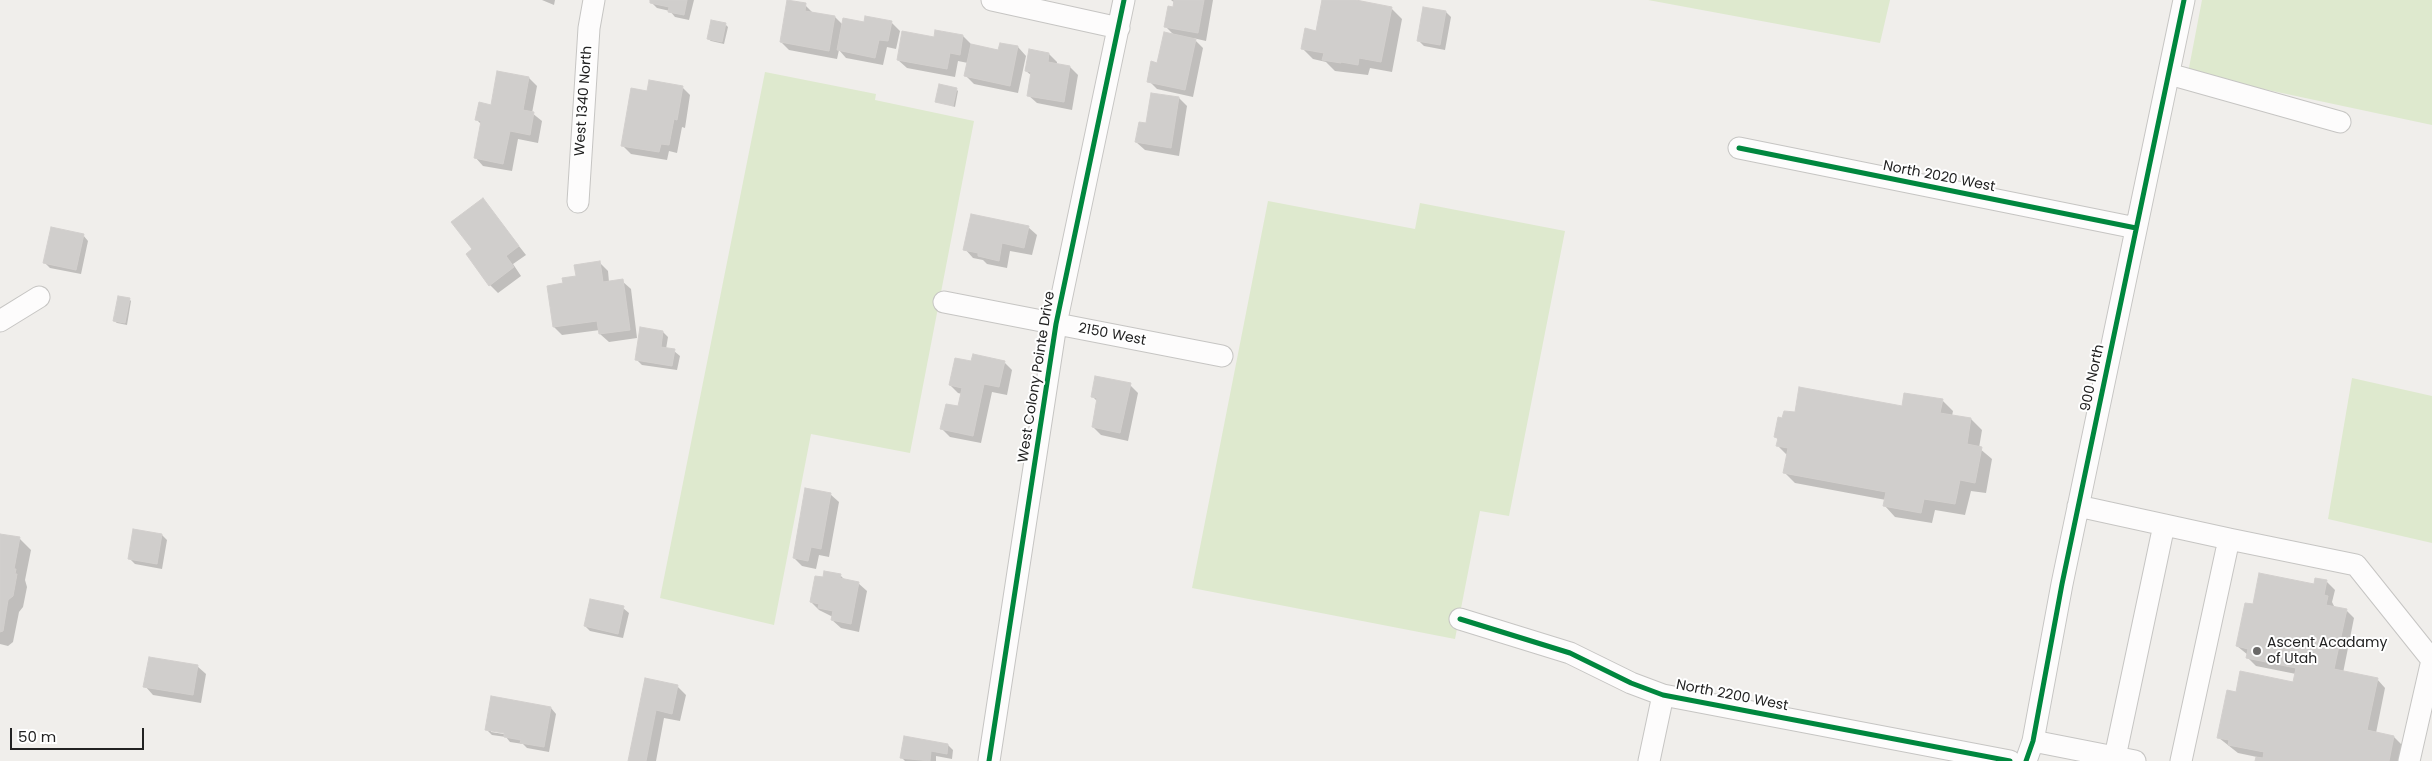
<!DOCTYPE html>
<html>
<head>
<meta charset="utf-8">
<style>
  body { margin:0 }
  #map { position:relative; width:2432px; height:761px; overflow:hidden; background:#f0eeeb; font-family:Poppins,sans-serif }
  canvas { display:block }
  .scale { position:absolute; left:10px; top:728px; width:134px; height:22px; box-sizing:border-box; border:2px solid #222; border-top:0; padding-left:6px; font-size:15px; line-height:18px; white-space:nowrap; color:#222; -webkit-text-stroke:4px #fff; paint-order:stroke }
</style>
</head>
<body>
<div id="map">
<canvas width="2432" height="761"></canvas>
<div class="scale">50 m</div>
</div>
<script>
const c = document.querySelector('canvas').getContext('2d');
c.lineJoin = 'round';
function fill(path, color) { c.fillStyle = color; c.fill(path, 'evenodd'); }
const poly = rows => new Path2D(rows.map(r => 'M' + r).join(''));
function trace(path, color, width, dash) { c.strokeStyle = color; c.lineWidth = width; c.lineCap = dash ? 'butt' : 'round'; c.setLineDash(dash || []); c.stroke(path); }
function drawText(font, color, halo, rows, align = 'center') {
  c.font = font + ' Poppins,sans-serif'; c.lineWidth = 4; c.setLineDash([]); c.textBaseline = 'middle'; c.strokeStyle = halo; c.fillStyle = color; for (const [text, x, y, turn = 0] of rows) {
    c.save(); c.translate(x, y); c.rotate((+turn || 0) * Math.PI / 180); c.textAlign = isNaN(turn) ? turn : align; if (halo) c.strokeText(text, 0, 0); c.fillText(text, 0, 0); c.restore();
  }
}
fill(poly([
  [1648,0,1890,0,1880,43],
  [2202,0,2432,0,2432,125,2188,73],
  [765,72,876,94,875,100,974,121,910,453,811,434,774,625,660,598],
  [1268,201,1415,229,1420,203,1565,231,1509,516,1480,511,1455,639,1192,588],
  [2352,378,2432,396,2432,543,2328,519]
]), '#dee9ce');
fill(poly([
  [542,0,555,0,554,5],
  [652,0,694,0,689,20,675,17,670,11,657,8,651,2],
  [1171,0,1213,0,1206,41,1193,38,1203,48,1193,97,1157,89,1149,81,1175,36,1165,26,1174,8,1175,3],
  [1324,0,1349,0,1391,8,1402,19,1392,72,1370,68,1368,75,1335,71,1326,62,1313,59,1302,48,1317,32],
  [805,5,814,14,835,17,843,25,891,22,900,31,896,49,887,47,883,65,846,58,839,50,837,59,789,50,781,42],
  [1446,12,1451,17,1445,50,1424,46,1419,41],
  [725,24,728,27,724,44,711,41,708,39],
  [963,36,971,44,999,51,1018,47,1026,56,1018,93,974,84,966,76,968,63,958,61,955,77,907,68,898,60,935,38],
  [1049,54,1057,62,1057,65,1070,67,1078,75,1072,110,1037,103,1028,95,1032,76,1026,71],
  [529,78,537,86,532,113,542,121,538,143,518,139,512,171,483,166,475,157,482,125,477,120],
  [682,87,690,95,685,128,682,127,677,153,669,151,667,160,631,154,623,146,648,93],
  [956,89,958,91,955,107,937,101],
  [1179,98,1187,106,1179,156,1145,150,1136,142],
  [483,200,526,255,513,264,521,276,498,293,490,285,473,250],
  [1028,227,1037,235,1032,255,1010,251,1007,268,987,264,983,260,973,258,965,249],
  [83,235,88,241,81,274,50,268,44,262],
  [600,263,608,271,609,282,622,281,631,289,637,338,609,342,600,334,600,330,562,335,554,327,548,287,565,284],
  [129,299,131,301,127,325,117,323,114,321],
  [663,332,668,337,666,349,674,351,680,356,677,370,642,365,636,359],
  [1004,362,1012,370,1007,395,992,392,981,443,950,437,942,429,959,408,962,394,958,393,950,385,972,363],
  [1130,385,1138,393,1128,441,1101,435,1093,427,1098,402,1092,396],
  [1942,400,1953,411,1952,416,1971,419,1982,430,1979,448,1992,459,1986,493,1971,491,1965,515,1935,510,1932,523,1895,517,1885,506,1886,500,1795,483,1784,472,1788,456,1778,446,1779,440,1775,437,1783,419,1796,414,1903,408],
  [830,494,839,502,829,557,819,555,816,569,802,566,794,558],
  [0,535,20,539,31,550,25,580,27,587,23,607,19,612,13,642,8,646,0,644],
  [162,535,167,540,162,569,135,564,129,558],
  [840,575,845,580,858,583,867,591,859,632,841,628,832,620,833,617,819,610,811,602],
  [2327,582,2335,590,2332,602,2335,608,2346,610,2354,618,2343,673,2377,679,2385,688,2376,733,2394,737,2402,745,2399,761,2256,761,2257,757,2238,753,2219,738,2294,683,2296,674,2256,666,2248,658,2248,655,2237,646,2254,606],
  [623,608,629,613,623,638,590,631,585,626],
  [197,666,206,674,201,703,153,695,145,686],
  [646,680,677,686,686,695,680,721,664,718,656,761,630,761],
  [551,708,556,714,549,752,527,748,523,744,510,742,506,737,492,735,487,730],
  [491,730,511,733,510,735,491,732],
  [948,745,953,750,952,759,936,756,936,761,905,761,901,757]
]), '#0003');
const building = poly([
  [650,0,687,0,684,15,668,12,669,7,650,3,650,0],
  [787,0,806,3,805,11,835,16,829,51,780,42,787,0],
  [1174,0,1204,0,1198,33,1164,27,1168,6,1173,7,1174,0],
  [1322,0,1356,0,1392,7,1381,62,1359,58,1358,65,1341,62,1341,63,1322,60,1324,53,1301,49,1305,28,1316,31,1322,0],
  [1423,7,1446,11,1440,45,1417,41,1423,7],
  [865,16,892,21,888,41,879,40,875,58,837,50,843,18,864,22,865,16],
  [711,20,726,23,722,42,707,39,711,20],
  [935,30,963,35,960,55,950,53,947,69,897,60,902,31,934,37,935,30],
  [1164,32,1196,39,1185,90,1147,82,1151,61,1157,63,1164,32],
  [1000,43,1018,46,1010,86,964,76,971,44,998,50,1000,43],
  [1029,49,1049,53,1048,62,1070,66,1064,102,1027,96,1031,72,1025,71,1029,49],
  [497,71,529,77,523,110,534,112,530,135,510,131,503,164,474,158,481,121,475,120,479,102,491,105,497,71],
  [649,80,683,86,677,120,674,119,669,145,661,144,659,152,621,146,631,88,647,91,649,80],
  [939,84,957,88,953,106,935,102,939,84],
  [1151,93,1179,97,1171,148,1135,142,1139,122,1146,123,1151,93],
  [483,198,519,246,506,256,514,267,489,286,466,254,472,249,451,222,483,198],
  [971,214,1029,226,1024,248,1002,243,999,261,978,256,978,253,963,250,971,214],
  [51,227,84,234,76,270,43,263,51,227],
  [600,261,603,282,623,279,630,330,599,334,597,321,553,327,547,286,563,283,562,278,576,276,574,265,600,261],
  [118,296,130,298,125,323,113,321,118,296],
  [640,327,663,331,661,347,675,349,672,366,635,360,640,327],
  [973,354,1005,361,999,387,984,384,973,436,940,429,946,404,958,406,962,388,949,385,955,358,971,361,973,354],
  [1095,376,1131,383,1120,433,1092,427,1097,398,1091,397,1095,376],
  [1799,387,1902,406,1904,393,1943,399,1940,413,1971,418,1967,444,1982,447,1975,483,1960,480,1955,504,1924,499,1921,513,1883,506,1886,492,1783,473,1788,448,1776,446,1778,438,1774,437,1778,417,1782,418,1784,411,1795,412,1799,387],
  [805,488,831,493,821,549,811,547,808,561,793,558,805,488],
  [133,529,162,534,157,564,128,559,133,529],
  [0,534,20,537,14,569,16,569,15,574,17,574,13,596,8,600,3,631,0,632,0,534],
  [824,571,841,574,840,578,859,582,851,624,831,620,833,611,818,608,819,604,810,602,815,576,823,577,824,571],
  [2259,573,2314,584,2315,578,2327,580,2324,595,2328,596,2326,605,2347,609,2334,669,2378,678,2367,730,2394,736,2389,761,2255,761,2256,757,2263,758,2264,752,2228,745,2229,740,2217,738,2227,690,2236,692,2240,671,2293,682,2296,668,2246,658,2248,649,2236,646,2245,603,2253,604,2259,573],
  [590,599,624,606,618,634,584,626,590,599],
  [149,657,198,665,193,695,143,687,149,657],
  [645,678,678,685,672,714,656,710,646,761,628,761,645,678],
  [491,696,551,707,544,747,520,743,521,740,504,737,504,733,485,730,491,696],
  [904,736,948,744,947,754,931,751,930,761,900,758,904,736]
]);
fill(building, '#d0cecc');
trace(building, '#d2cfcd', 1);
const minor = poly([
  [992,0,1119,28],
  [2169,74,2340,122],
  [1739,148,2136,228],
  [578,202,589,28,594,0],
  [944,302,1222,356],
  [0,321,39,297],
  [2078,506,2229,539,2181,761],
  [2229,539,2356,565,2432,660,2409,761],
  [1460,619,1570,653,1631,683,1663,695,2010,761],
  [2033,741,2135,761],
  [2115,757,2164,525],
  [989,761,1056,324,1124,0],
  [1649,761,1663,695],
  [2026,761,2033,741,2062,584,2184,0]
]);
trace(minor, '#c6c5c3', 23);
trace(minor, '#fdfcfc', 21);
trace(poly([
  [1739,148,2136,228],
  [1460,619,1570,653,1631,683,1663,695,2010,761],
  [989,761,1056,324,1124,0],
  [2026,761,2033,741,2062,584,2184,0]
]), '#00873e', 5);
for (const [x, y, r, color] of [
  [2257,651,5,"#6a6968"]
]) { const dot = new Path2D(); dot.arc(x, y, r, 0, 2 * Math.PI); c.fillStyle = color; c.fill(dot); trace(dot, '#fff', 2); }
drawText('14px', '#222', '#fff', [
  ["West 1340 North",584,101,-86],
  ["North 2020 West",1939,177,11],
  ["2150 West",1112,335,11],
  ["West Colony Pointe Drive",1037,377,-81],
  ["900 North",2093,378,-78],
  ["North 2200 West",1732,696,11]
]);
drawText('14px', '#222', '#fff', [
  ["Ascent Acadamy",2267,643],
  ["of Utah",2267,659]
], 'left');
</script>
</body>
</html>
